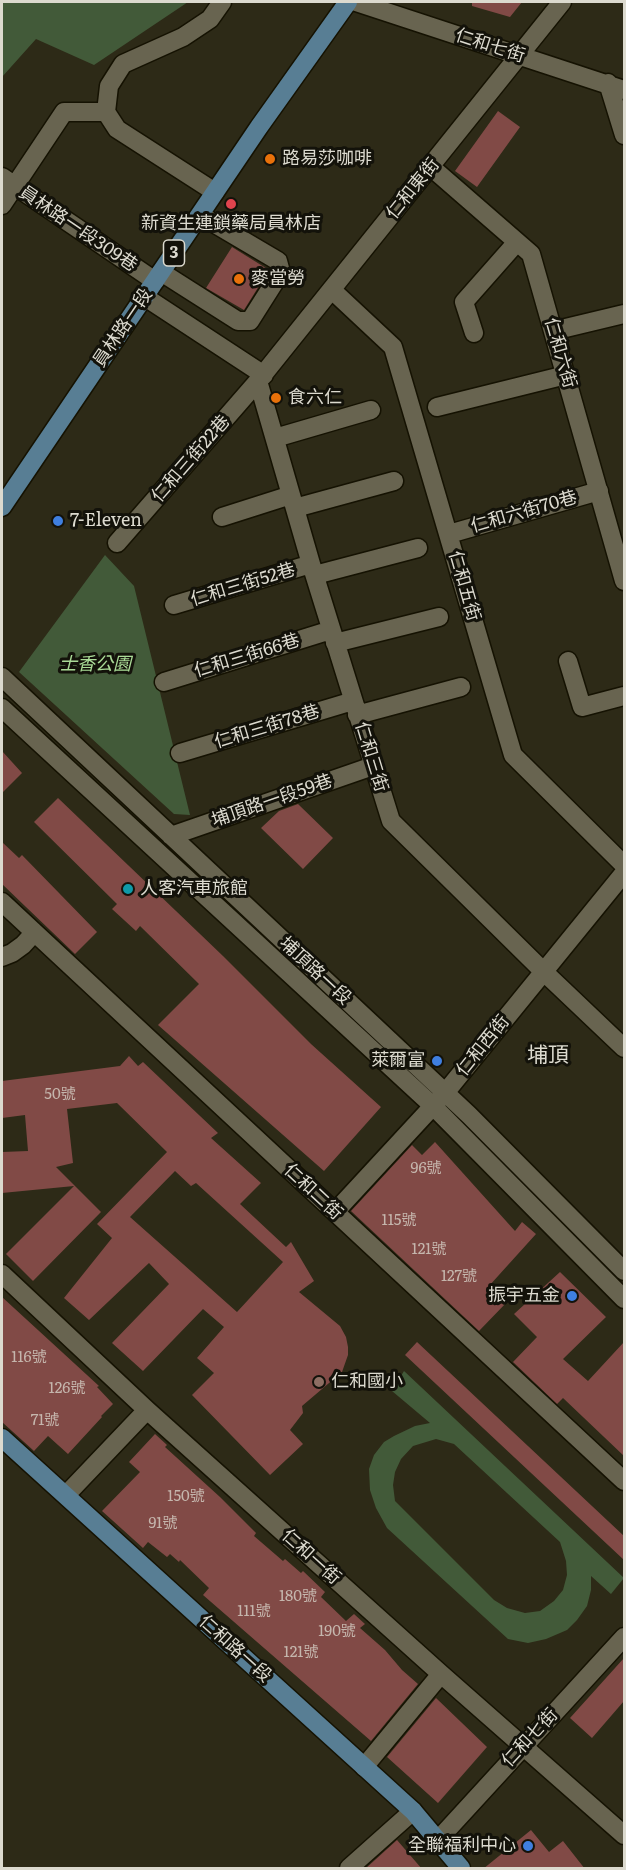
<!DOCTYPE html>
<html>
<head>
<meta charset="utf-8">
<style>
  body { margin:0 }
  #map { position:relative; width:626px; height:1870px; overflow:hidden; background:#2d2a17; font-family:Literata,serif }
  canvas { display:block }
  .frame { position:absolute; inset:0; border:3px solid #dcdacf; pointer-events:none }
</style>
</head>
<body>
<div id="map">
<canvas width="626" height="1870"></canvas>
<div class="frame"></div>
</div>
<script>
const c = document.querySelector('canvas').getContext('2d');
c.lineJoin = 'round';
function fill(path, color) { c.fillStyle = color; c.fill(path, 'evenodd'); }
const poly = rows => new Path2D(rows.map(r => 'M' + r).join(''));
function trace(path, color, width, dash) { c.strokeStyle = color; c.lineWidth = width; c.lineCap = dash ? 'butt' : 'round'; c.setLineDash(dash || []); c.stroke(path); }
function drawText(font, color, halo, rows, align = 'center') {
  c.font = font + ' Literata,"Noto Sans TC",serif'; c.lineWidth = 6; c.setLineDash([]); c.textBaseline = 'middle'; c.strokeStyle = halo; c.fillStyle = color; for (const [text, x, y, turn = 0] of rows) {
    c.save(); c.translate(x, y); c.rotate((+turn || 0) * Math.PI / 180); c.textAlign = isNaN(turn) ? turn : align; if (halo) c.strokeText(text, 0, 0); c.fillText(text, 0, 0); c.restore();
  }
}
fill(poly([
  [2,2,188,2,94,65,36,39,2,77],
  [105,555,134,586,190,815,174,814,19,672],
  [404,1371,624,1578,611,1594,591,1576,591,1590,587,1606,577,1620,567,1630,546,1639,528,1643,508,1639,387,1528,376,1508,370,1490,369,1469,374,1455,384,1442,394,1436,415,1426,430,1423,392,1391],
  [436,1439,454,1444,560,1542,566,1561,567,1575,563,1590,554,1601,540,1611,525,1613,507,1608,494,1600,395,1501,393,1485,395,1472,401,1459,413,1446]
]), '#425a39');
fill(poly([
  [472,2,522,2,510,17,472,6],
  [498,111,520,127,477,187,455,171],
  [232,247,269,270,244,310,206,288],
  [2,751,22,773,2,793],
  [58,798,223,956,311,1044,381,1107,324,1171,158,1025,199,984,140,926,136,931,112,909,117,904,34,822],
  [298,804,333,838,303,869,261,828,279,811],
  [2,842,19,858,22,855,97,932,75,954,2,884],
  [129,1056,138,1066,143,1062,218,1133,211,1138,261,1183,240,1204,286,1247,291,1242,314,1281,299,1292,340,1326,346,1337,348,1347,348,1355,342,1372,302,1406,303,1413,290,1430,303,1444,270,1475,192,1395,214,1373,197,1358,224,1327,203,1309,143,1371,112,1343,169,1284,149,1263,89,1320,64,1298,112,1238,97,1224,167,1152,117,1103,67,1109,73,1163,56,1167,101,1212,33,1281,6,1254,74,1186,2,1193,2,1152,28,1151,25,1115,2,1118,2,1081,120,1066],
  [175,1171,191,1186,196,1183,283,1262,237,1312,130,1217],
  [435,1142,515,1231,522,1222,536,1234,489,1286,507,1302,479,1331,351,1211,412,1145,422,1155],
  [560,1272,606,1317,563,1359,588,1381,624,1342,624,1456,563,1398,557,1404,513,1362,537,1337,514,1314],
  [2,1297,99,1386,97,1387,113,1404,101,1416,102,1417,68,1454,48,1436,34,1451,2,1422],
  [417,1342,624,1536,624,1560,405,1355],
  [155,1434,167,1445,165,1447,220,1497,256,1533,254,1536,283,1561,285,1559,301,1573,303,1571,325,1592,321,1597,346,1621,354,1614,365,1624,360,1628,385,1650,402,1670,418,1684,371,1741,203,1595,209,1588,180,1560,179,1562,170,1554,167,1557,148,1542,143,1548,102,1511,140,1472,129,1462],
  [624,1658,624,1701,592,1738,570,1718],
  [436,1698,487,1747,438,1803,387,1757],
  [531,1830,549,1852,563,1841,585,1869,483,1869],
  [397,1840,422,1869,365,1869]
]), '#814a46');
const minor = poly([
  [356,2,624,90],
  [608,83,624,135],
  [431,167,531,254,624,581],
  [2,177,155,281],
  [215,192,117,129,106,112,109,86,123,64,183,37,210,19,222,2],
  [2,205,64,112,106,112],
  [161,272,238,321,250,321,281,272,278,261,200,215],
  [332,290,393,347,513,755,624,865],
  [145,297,264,375],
  [553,331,624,314],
  [474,333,464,302,517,242],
  [258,381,311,564,391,821,543,971,624,1048],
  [437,407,566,375],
  [275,438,371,410],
  [295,508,394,481],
  [222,517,291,495],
  [449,534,599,491],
  [117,543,258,381,562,2],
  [315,575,418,548],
  [174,605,311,564],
  [335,643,439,617],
  [568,661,582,707,624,696],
  [2,677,469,1115,624,1271],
  [164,682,331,630],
  [2,708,433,1106,624,1299],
  [357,715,461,687],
  [180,753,353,701],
  [171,836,373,766],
  [2,902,624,1481],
  [2,957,12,953,23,945,34,933],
  [335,1212,445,1093,624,873],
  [2,1274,147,1410,441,1674,624,1835],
  [66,1495,147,1410],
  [364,1767,441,1674],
  [437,1841,624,1637],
  [349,1868,413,1811]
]);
const major = poly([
  [2,507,259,127,348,2],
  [2,1438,413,1811,461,1868]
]);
trace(minor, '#151202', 21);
trace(major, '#151202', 21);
trace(minor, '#686450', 18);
trace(major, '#587e94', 18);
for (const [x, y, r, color] of [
  [270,159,6,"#e8710a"],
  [231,204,6,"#e0444e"],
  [239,279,6,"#e8710a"],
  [276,398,6,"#e8710a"],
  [58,521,6,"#3f7fe0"],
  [128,889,6,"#0f9aa8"],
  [437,1061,6,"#3f7fe0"],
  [572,1296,6,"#3f7fe0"],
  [319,1382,6,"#8d6e63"],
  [528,1846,6,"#3f7fe0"]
]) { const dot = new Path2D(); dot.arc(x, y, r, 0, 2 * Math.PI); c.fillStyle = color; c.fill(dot); trace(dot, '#13120a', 2); }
drawText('15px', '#c5b6ad', null, [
  ["50號",60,1095],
  ["96號",426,1169],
  ["115號",399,1221],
  ["121號",429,1250],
  ["127號",459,1277],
  ["116號",29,1358],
  ["126號",67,1389],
  ["71號",45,1421],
  ["150號",186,1497],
  ["91號",163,1524],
  ["180號",298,1597],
  ["111號",254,1612],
  ["190號",337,1632],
  ["121號",301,1653]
]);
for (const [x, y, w] of [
  [174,253,21]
]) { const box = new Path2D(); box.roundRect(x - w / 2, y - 13, w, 26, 4.5); c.fillStyle = '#13120a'; c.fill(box); trace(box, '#dcdacf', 1.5); }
drawText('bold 16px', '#dcdacf', null, [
  ["3",174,253]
]);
drawText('18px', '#dcdacf', '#13120a', [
  ["仁和七街",490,46,18],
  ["仁和東街",413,189,-51],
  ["員林路一段309巷",78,229,34],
  ["員林路一段",123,328,-56],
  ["仁和六街",560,353,74],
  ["仁和三街22巷",191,459,-49],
  ["仁和六街70巷",524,512,-16],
  ["仁和三街52巷",243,585,-17],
  ["仁和五街",464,586,74],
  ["仁和三街66巷",247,656,-17],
  ["仁和三街78巷",267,727,-17],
  ["仁和三街",371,757,73],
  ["埔頂路一段59巷",272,801,-19],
  ["埔頂路一段",315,971,43],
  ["仁和西街",483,1046,-51],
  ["仁和二街",313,1192,43],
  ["仁和一街",311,1557,42],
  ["仁和路一段",235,1649,42],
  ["仁和七街",530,1738,-47]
]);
drawText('18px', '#dcdacf', '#13120a', [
  ["路易莎咖啡",282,159],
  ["新資生連鎖藥局員林店",231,224,"center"],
  ["麥當勞",251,279],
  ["食六仁",288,398],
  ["7-Eleven",70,521],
  ["人客汽車旅館",140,889],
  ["萊爾富",425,1061,"right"],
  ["振宇五金",560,1296,"right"],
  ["仁和國小",331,1382],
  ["全聯福利中心",516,1846,"right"]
], 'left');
drawText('italic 18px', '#aadb97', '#13120a', [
  ["士香公園",95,665]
]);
drawText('21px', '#dcdacf', '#13120a', [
  ["埔頂",548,1056]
]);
</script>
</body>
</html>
